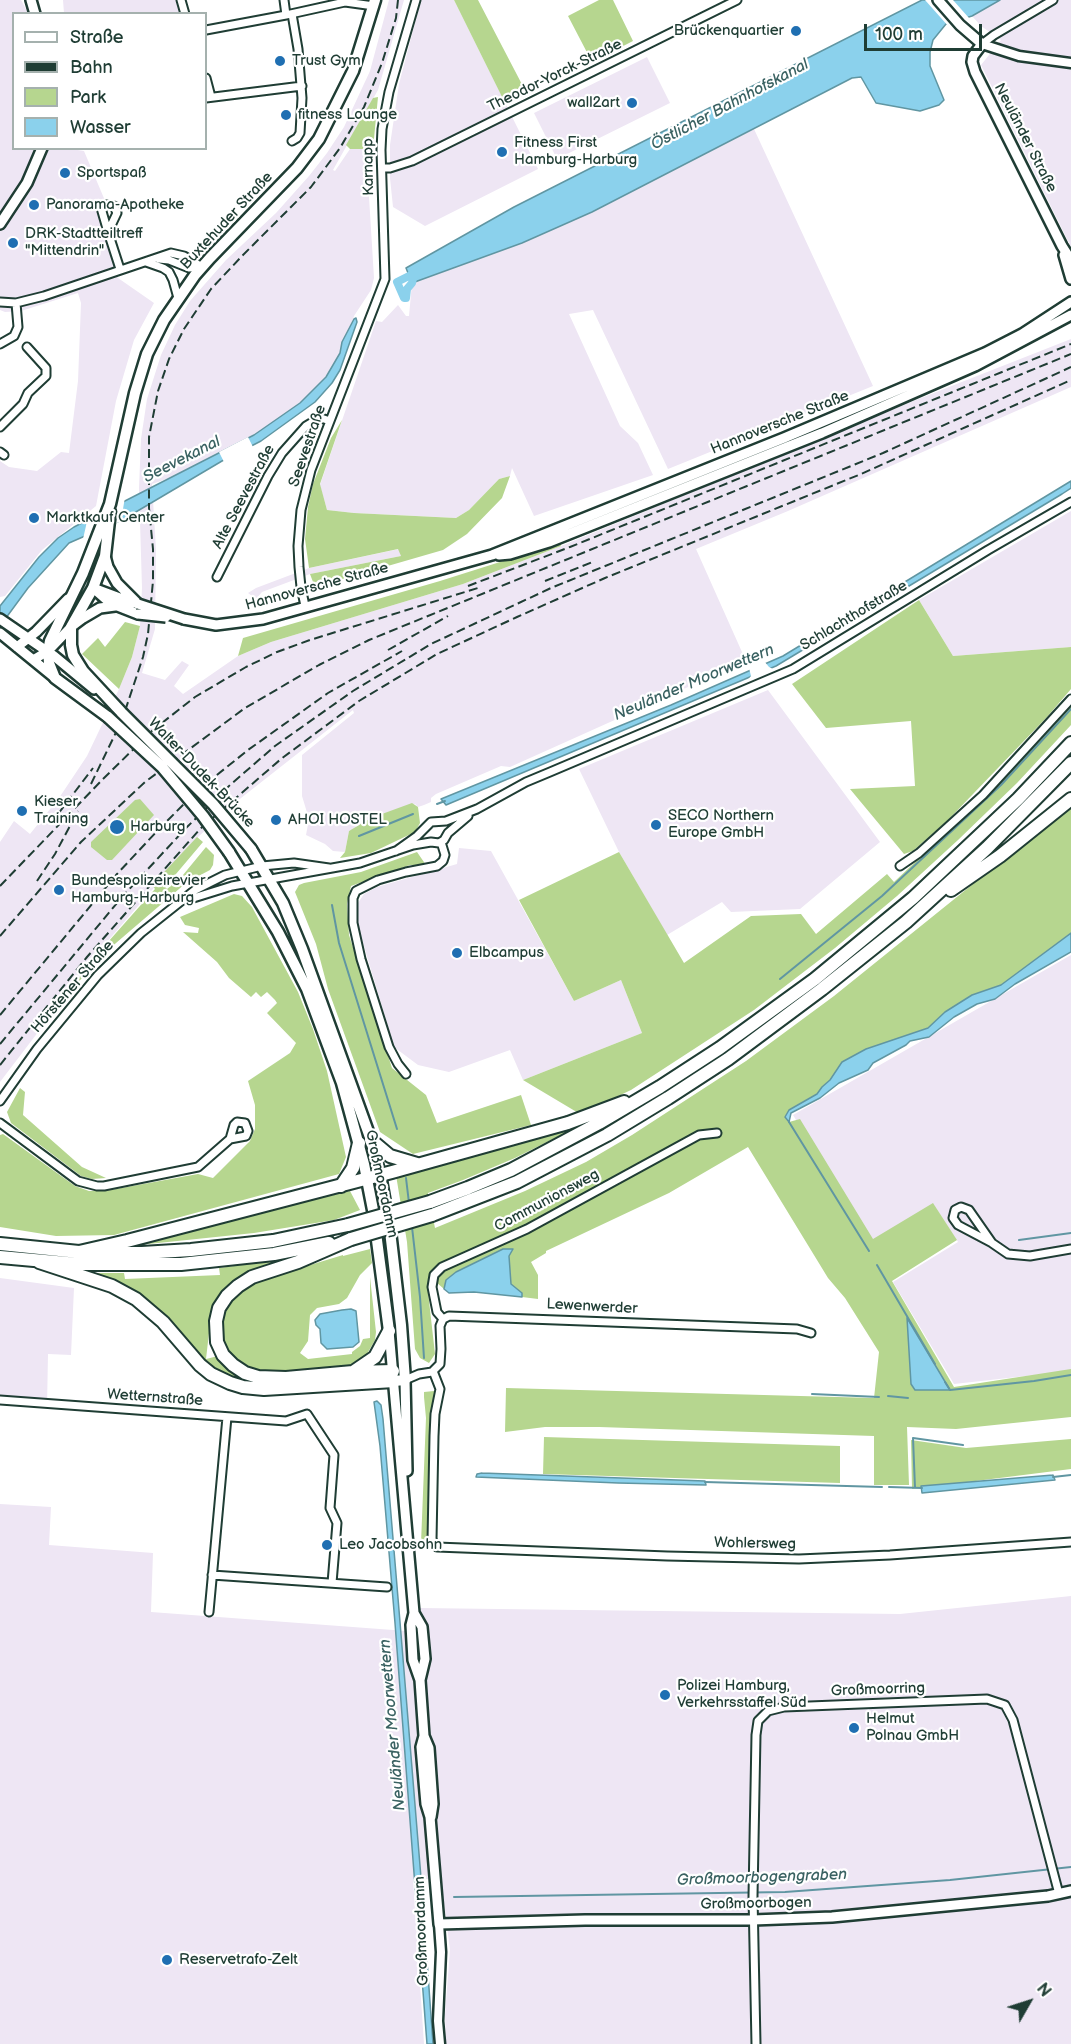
<!DOCTYPE html>
<html>
<head>
<meta charset="utf-8">
<style>
  body { margin:0 }
  #map { position:relative; width:1071px; height:2044px; overflow:hidden; background:#fff; font-family:"Balsamiq Sans",sans-serif }
  canvas { display:block }
  .legend { position:absolute; left:12px; top:12px; width:195px; height:138px; box-sizing:border-box; background:#fff; border:2px solid #a5b1ae; margin:0; padding:8px 10px; list-style:none; font-size:18px; color:#1f3d34 }
  .legend li { display:flex; align-items:center; gap:12px; height:30px }
  .legend b { width:30px; border:2px solid #a5b1ae }
  .north { position:absolute; left:999px; top:1972px; width:60px; height:60px; -webkit-text-stroke:4px #fff; paint-order:stroke; rotate:51deg; font-size:16px; font-weight:700; line-height:24px; text-align:center; color:#1f3d34 }
  .north::after { content:''; display:block; margin:auto; width:21px; height:27px; background:#1f3d34; clip-path:polygon(50% 0,100% 100%,50% 72%,0 100%) }
  .scale { position:absolute; left:864px; top:24px; width:118px; height:27px; box-sizing:border-box; border:3px solid #1f3d34; border-top:0; padding-left:8px; font-size:18px; line-height:21px; white-space:nowrap; color:#1f3d34; -webkit-text-stroke:4px #fff; paint-order:stroke }
</style>
</head>
<body>
<div id="map">
<canvas width="1071" height="2044"></canvas>
<ul class="legend">
<li><b style="height:8px;background:#fff"></b>Straße</li>
<li><b style="height:8px;background:#1f3d34"></b>Bahn</li>
<li><b style="height:16px;background:#b6d68f"></b>Park</li>
<li><b style="height:16px;background:#8bd1ec"></b>Wasser</li>
</ul>
<div class="north">N</div>
<div class="scale">100 m</div>
</div>
<script>
const c = document.querySelector('canvas').getContext('2d');
c.lineJoin = 'round';
function fill(path, color) { c.fillStyle = color; c.fill(path, 'evenodd'); }
const poly = rows => new Path2D(rows.map(r => 'M' + r).join(''));
function trace(path, color, width, dash) { c.strokeStyle = color; c.lineWidth = width; c.lineCap = dash ? 'butt' : 'round'; c.setLineDash(dash || []); c.stroke(path); }
function drawText(font, color, halo, rows, align = 'center') {
  c.font = font + ' "Balsamiq Sans",sans-serif'; c.lineWidth = 4.5; c.setLineDash([]); c.textBaseline = 'middle'; c.strokeStyle = halo; c.fillStyle = color; for (const [text, x, y, turn = 0] of rows) {
    c.save(); c.translate(x, y); c.rotate((+turn || 0) * Math.PI / 180); c.textAlign = isNaN(turn) ? turn : align; if (halo) c.strokeText(text, 0, 0); c.fillText(text, 0, 0); c.restore();
  }
}
fill(poly([
  [0,0,21,0,28,13,14,14,14,148,65,148,84,151,106,203,96,203,118,278,154,303,134,340,116,401,96,506,42,550,5,596,0,597,0,461,9,467,37,471,61,452,69,453,78,381,81,303,78,293,21,311,5,312,0,310],
  [63,0,179,0,180,13,64,13],
  [389,0,404,0,378,90,333,170,335,171,350,149,366,148,374,278,371,290,354,316,351,326,342,342,340,353,326,377,300,403,254,435,178,475,152,484,156,549,155,629,142,673,165,680,182,661,189,665,174,686,183,694,238,656,271,642,463,584,561,546,916,400,1071,339,1071,387,788,511,696,549,746,661,510,767,501,766,436,794,431,798,431,802,424,805,418,807,415,804,349,831,345,852,333,851,325,844,306,835,309,819,302,796,302,755,354,713,353,710,236,802,198,837,106,943,0,1082,0,842,14,821,30,834,59,798,87,756,119,689,132,657,140,626,142,588,139,488,141,439,147,399,161,355,175,325,190,301,226,260,276,213,309,176,327,153,344,127,370,71],
  [421,0,454,0,538,169,425,226,393,207,390,178,390,145,399,84],
  [1000,0,1071,0,1071,247,981,65,1001,40,981,26,972,16],
  [647,57,670,103,557,159,534,113],
  [754,129,873,386,668,469,593,310,569,314,620,426,638,443,653,475,534,516,512,468,510,476,499,479,469,510,456,518,354,513,327,510,320,485,376,321,382,322,398,305,406,316,409,316,412,283,522,243,592,212],
  [1071,511,1071,647,953,656,919,600],
  [399,549,401,556,310,574,262,592,256,599,248,593,256,588,309,568],
  [768,690,880,842,800,909,731,912,722,902,667,935,619,852,579,769],
  [459,848,491,851,574,1001,621,980,642,1033,523,1080,510,1050,449,1072,418,1065,394,1047,358,926,358,903,364,894,377,887,457,864],
  [1071,955,1071,1371,954,1384,893,1282,958,1242,934,1205,871,1243,793,1115],
  [0,1278,74,1288,71,1355,48,1354,47,1407,0,1403],
  [0,1504,51,1507,49,1545,153,1553,151,1612,420,1632,419,1608,900,1614,1071,1596,1071,2044,446,2044,445,2015,450,1950,441,1879,413,1879,424,2044,0,2044]
]), '#eee6f4');
fill(poly([
  [454,0,478,0,527,94,506,105],
  [599,0,613,0,633,41,592,62,568,16],
  [378,97,373,149,350,149,346,145,373,98],
  [342,420,320,484,327,510,354,513,456,518,469,510,499,479,510,476,502,498,467,534,443,550,322,585,313,582,310,574,401,556,398,549,309,568,305,539,308,507,313,484,331,438],
  [560,543,561,546,463,584,271,642,238,656,243,638,440,581],
  [919,600,953,656,1071,647,1071,689,1047,717,949,819,913,851,904,854,850,789,915,786,911,721,826,728,792,684],
  [125,622,140,626,132,657,119,689,82,654,98,638,105,647],
  [1071,705,1071,725,1017,783,958,840,897,896,835,948,754,1010,631,1090,580,1114,523,1080,642,1033,621,980,574,1001,519,900,619,852,684,963,751,916,801,914,816,934,887,874,894,882,999,783],
  [140,799,154,815,112,860,107,860,91,847,91,842,135,800],
  [412,803,418,807,420,823,415,832,371,853,340,858,345,852,349,831,371,818],
  [1071,805,1071,933,1001,985,972,995,945,1012,928,1028,866,1049,842,1062,830,1080,822,1087,817,1094,789,1110,785,1117,789,1122,800,1119,873,1239,933,1203,957,1240,892,1281,954,1387,1071,1369,1071,1417,956,1429,907,1427,909,1485,874,1485,874,1436,599,1427,545,1427,505,1432,506,1388,874,1398,879,1352,845,1298,828,1278,748,1147,669,1193,546,1251,546,1253,531,1262,538,1275,538,1299,522,1297,521,1293,511,1284,509,1256,512,1249,446,1280,444,1289,429,1276,428,1292,435,1354,429,1363,420,1358,415,1349,407,1242,396,1175,585,1123,515,1158,463,1180,428,1193,435,1228,525,1191,586,1162,632,1135,746,1061,834,996],
  [197,837,203,842,165,887,167,889,181,877,186,883,116,943,97,961,67,995,66,994,108,942,155,889,152,885],
  [206,847,214,855,213,865,210,870,189,881,183,875],
  [417,852,426,865,410,865,351,886,347,904,349,935,392,1068,426,1095,437,1123,521,1095,531,1125,413,1154,380,1132,328,989,316,944,295,892,299,885,304,883,361,872],
  [234,894,242,896,252,907,298,992,313,1029,327,1071,346,1157,339,1174,114,1235,56,1236,0,1227,0,1135,3,1134,75,1186,89,1191,105,1191,198,1174,213,1178,250,1141,255,1129,255,1105,248,1081,290,1053,296,1043,267,1013,277,1003,275,1000,267,992,261,997,256,992,251,997,229,978,217,962,183,932,198,933,199,928,185,925,180,917],
  [20,1088,25,1092,23,1115,82,1167,106,1178,92,1179,81,1176,11,1123,7,1112],
  [350,1191,360,1210,334,1220,254,1233,139,1245,140,1241],
  [370,1249,372,1263,360,1275,347,1298,339,1304,317,1308,310,1315,308,1341,300,1353,308,1359,352,1354,352,1352,360,1346,363,1339,370,1338,370,1277,376,1332,375,1340,367,1354,368,1357,355,1367,268,1374,245,1368,229,1354,221,1336,222,1315,227,1304,237,1293,261,1280,343,1255,343,1256],
  [286,1259,288,1261,233,1283,212,1307,206,1359,218,1356,226,1368,247,1379,247,1383,236,1380,210,1367,189,1346,168,1319,146,1299,122,1285,94,1273,124,1273,125,1279,220,1275,219,1268],
  [434,1391,429,1543,421,1543,426,1418,424,1397,424,1392],
  [544,1437,840,1446,840,1483,543,1474],
  [1071,1439,1071,1469,912,1489,911,1440,966,1448]
]), '#b6d68f');
const water = poly([
  [922,0,1000,0,972,16,946,24,933,40,930,52,930,66,944,100,939,105,920,111,876,103,861,77,852,78,592,212,522,243,412,283,406,268,514,207,922,0],
  [356,318,357,322,340,370,332,383,315,402,261,441,222,461,124,519,69,543,28,588,0,626,0,606,39,557,58,538,74,527,254,435,300,403,326,377,340,353,342,342,354,319,356,318],
  [1071,481,1071,488,1062,494,776,666,446,805,441,799,671,705,783,656,1071,481],
  [1071,933,1071,952,1015,984,995,999,977,1004,954,1017,929,1037,910,1041,906,1045,873,1063,868,1070,839,1083,820,1098,791,1113,789,1122,785,1117,789,1110,817,1094,822,1087,830,1080,842,1062,866,1049,928,1028,945,1012,972,995,1001,985,1071,933],
  [503,1249,513,1249,509,1256,511,1284,522,1293,522,1297,474,1292,449,1293,444,1289,446,1280,456,1272,503,1249],
  [342,1310,351,1309,356,1311,359,1342,353,1347,327,1349,321,1343,320,1329,316,1325,315,1320,320,1314,342,1310],
  [907,1318,950,1390,915,1390,911,1384,907,1318],
  [377,1401,381,1405,383,1419,400,1622,422,1890,433,2044,427,2044,395,1623,380,1446,374,1402,377,1401],
  [482,1473,705,1481,706,1485,618,1483,476,1477,477,1474,482,1473],
  [1053,1475,1055,1480,922,1493,921,1486,1053,1475]
]);
fill(water, '#8bd1ec');
trace(water, '#6096a2', 1.5);
fill(poly([
  [925,0,953,0,969,18,965,22,949,27],
  [248,437,253,447,224,462,219,452],
  [125,497,121,521,83,539,88,517],
  [764,661,769,667,775,670,745,683,751,676,749,668]
]), '#fff');
trace(poly([
  [437,804,445,801],
  [359,836,413,814],
  [332,905,339,943,397,1129],
  [780,979,882,896,1001,785,1071,709],
  [789,1122,869,1251],
  [406,1178,409,1203],
  [412,1227,420,1297,424,1358],
  [1019,1240,1071,1233],
  [877,1265,935,1364],
  [945,1382,950,1390,1034,1381,1071,1375],
  [812,1394,879,1397],
  [888,1396,908,1398],
  [1053,1477,1071,1475],
  [705,1482,882,1487],
  [889,1487,922,1488],
  [915,1488,913,1438,963,1445],
  [454,1897,785,1892,950,1880,1071,1867]
]), '#6096a2', 2);
trace(poly([
  [414,274,412,283,407,289,406,298,404,298,397,282,409,276,419,272]
]), '#8bd1ec', 8);
const minor = poly([
  [181,0,185,14],
  [284,0,286,15],
  [292,14,298,49,302,98,300,133,297,138,292,141],
  [206,30,286,15,345,2,374,6],
  [982,44,994,35,1053,0],
  [206,78,211,97],
  [206,98,302,86],
  [382,168,390,168,412,161,737,0],
  [106,205,114,206,117,213,108,232,101,208,106,205],
  [108,232,120,269],
  [159,259,169,260,189,268,202,267],
  [146,262,163,268,169,272,173,280,178,298],
  [0,302,16,303,44,296,171,253,184,256,202,267],
  [0,344,14,336,18,327,16,303],
  [0,427,23,404,28,393,46,376,46,368,27,347],
  [0,452,4,455],
  [217,577,268,476,282,453,306,426,316,420,321,418,330,421],
  [305,606,301,587,299,567,298,546,301,510,311,470,385,279,381,150,382,129,389,92,416,0],
  [396,851,417,836,431,822,446,821,477,809,526,782,550,772,793,669,988,550,1071,502],
  [900,866,919,853,983,795,1071,699],
  [187,900,232,886,360,863,413,845,431,842,439,843,444,840,448,833,468,816],
  [406,1074,398,1064,389,1047,361,959,353,923,353,898,356,891,378,880,406,872,437,866,443,861,445,855,441,842],
  [0,1101,37,1049,98,975,141,933,195,890,225,875,262,866,294,863,329,868],
  [0,1123,78,1181,97,1186,104,1186,198,1167,230,1139,246,1136,248,1131,245,1123,237,1122,234,1125,230,1139],
  [992,1243,958,1225,953,1218,955,1210,961,1207,969,1210,992,1243,1008,1254,1030,1256,1071,1249],
  [443,1319,437,1312,432,1287,434,1275,442,1267,527,1229,699,1135,717,1133],
  [433,1371,440,1389,435,1414,434,1436,432,1540,437,1547,667,1556,799,1559,890,1555,1071,1542],
  [405,1380,419,1374,432,1372,440,1364,441,1349,440,1326,443,1319,449,1316,797,1329,811,1333],
  [0,1400,286,1421,307,1414,334,1455,330,1508,337,1523,332,1583],
  [212,1575,387,1587],
  [209,1612,227,1417],
  [756,2044,753,1896,756,1735,758,1721,768,1711,784,1707,987,1699,1005,1705,1013,1720,1059,1894]
]);
const tertiary = poly([
  [982,44,1019,56,1071,63],
  [439,1924,441,1952,438,2021,440,2044]
]);
const secondary = poly([
  [31,0,35,14],
  [938,0,960,25,982,44,973,56,972,62,975,72,1062,246,1071,260],
  [0,224,27,183,42,148],
  [1064,255,1071,279],
  [499,555,510,554,549,542,822,433,975,366,1071,315],
  [105,556,108,567,117,583,138,604],
  [93,588,110,603,138,614],
  [93,588,133,603],
  [0,619,54,656,94,689],
  [184,619,216,625,263,619,492,555,784,438,985,353,1022,334,1071,302],
  [0,633,54,677],
  [17,647,36,632,68,599],
  [33,660,48,651,71,627,83,618,100,608,115,606],
  [389,1331,414,1613,411,1625,413,1660,420,1680,424,1736,429,1748,433,1804,431,1817],
  [405,1380,407,1471],
  [414,1613,422,1627,425,1659,420,1680],
  [424,1736,421,1747,426,1804,430,1817,439,1924,585,1920,753,1920,832,1917,1048,1896,1071,1891]
]);
const primary = poly([
  [110,512,105,556,93,588,71,627,71,645,73,655,83,671,122,713],
  [108,717,55,678,49,663,48,651,50,641,83,573,110,504,135,393,147,354,164,320,195,275,210,258,297,168,319,139,353,71,375,0],
  [251,849,283,903,302,949,371,1140,380,1175,390,1231,401,1325,405,1380,394,1381],
  [229,852,278,932,307,989,342,1083,364,1164,373,1210,389,1331]
]);
const trunk = poly([
  [951,890,1000,856,1071,799],
  [371,1140,390,1156,417,1164],
  [341,1186,353,1168,359,1143],
  [430,1202,468,1188,511,1170,599,1123,660,1087,720,1048,815,979,913,898,1018,799,1071,743],
  [432,1215,517,1182,607,1135,668,1098,728,1059,822,989,906,922,987,848,1071,763],
  [351,1239,298,1262,252,1277,238,1286,227,1296,219,1308,216,1321,217,1342,223,1355,233,1365,245,1373,258,1377,286,1378,353,1372,393,1371],
  [0,1244,79,1252,142,1253,191,1250,273,1241,348,1225],
  [79,1252,127,1241,392,1172,568,1123,624,1102],
  [0,1257,78,1264,181,1264,274,1254,329,1243],
  [39,1262,112,1286,136,1299,163,1322,200,1365,211,1374,230,1383,243,1387,264,1389,394,1381],
  [353,1372,375,1357,389,1331]
]);
trace(minor, '#1f3d34', 11);
trace(tertiary, '#1f3d34', 13);
trace(secondary, '#1f3d34', 14);
trace(primary, '#1f3d34', 15);
trace(trunk, '#1f3d34', 16);
trace(minor, '#fff', 7);
trace(tertiary, '#fff', 8);
trace(secondary, '#fff', 9);
trace(primary, '#fff', 10);
trace(trunk, '#fff', 12);
trace(poly([
  [545,581,595,561],
  [468,586,570,547,1071,344],
  [388,650,448,616],
  [91,784,122,720,143,657,148,634,153,581,153,549,149,508,149,437,158,391,169,359,184,329,211,289,242,256,311,187,340,148,364,107,382,63,396,18,398,0],
  [58,814,93,768],
  [37,881,55,854,78,811],
  [0,886,102,780,153,730,195,697,246,667,277,652,310,640,478,588],
  [0,936,81,842,145,782,245,708,319,665,369,640,1071,354],
  [0,1015,117,874,160,828,197,791,248,750,328,693,402,651],
  [0,1044,122,897,186,828,230,785,275,746,353,691,431,644,551,588,883,453,1071,367],
  [0,1065,87,957,200,829,281,759,359,701,437,654,517,617,605,578,861,474,1071,380]
]), '#1f3d34', 2, [9, 4.5]);
const secondaryBridge = poly([
  [138,604,184,619],
  [138,614,166,617]
]);
const primaryBridge = poly([
  [122,713,213,804,251,849],
  [108,717,162,767,203,816,229,852]
]);
const trunkBridge = poly([
  [348,1225,430,1202],
  [351,1239,432,1215]
]);
trace(secondaryBridge, '#1f3d34', 14, []);
trace(primaryBridge, '#1f3d34', 15, []);
trace(trunkBridge, '#1f3d34', 16, []);
trace(secondaryBridge, '#fff', 9);
trace(primaryBridge, '#fff', 10);
trace(trunkBridge, '#fff', 12);
for (const [x, y, r, color] of [
  [796,31,6,"#1f6fb2"],
  [280,61,6,"#1f6fb2"],
  [632,103,6,"#1f6fb2"],
  [286,115,6,"#1f6fb2"],
  [502,152,6,"#1f6fb2"],
  [65,173,6,"#1f6fb2"],
  [34,205,6,"#1f6fb2"],
  [13,243,6,"#1f6fb2"],
  [34,518,6,"#1f6fb2"],
  [22,811,6,"#1f6fb2"],
  [276,820,6,"#1f6fb2"],
  [656,825,6,"#1f6fb2"],
  [117,827,8,"#1f6fb2"],
  [59,890,6,"#1f6fb2"],
  [457,953,6,"#1f6fb2"],
  [327,1545,6,"#1f6fb2"],
  [665,1695,6,"#1f6fb2"],
  [854,1728,6,"#1f6fb2"],
  [167,1960,6,"#1f6fb2"]
]) { const dot = new Path2D(); dot.arc(x, y, r, 0, 2 * Math.PI); c.fillStyle = color; c.fill(dot); trace(dot, '#fff', 2); }
drawText('15px', '#1f3d34', '#fff', [
  ["Brückenquartier",784,31,"right"],
  ["Trust Gym",292,61],
  ["wall2art",620,103,"right"],
  ["fitness Lounge",298,115],
  ["Fitness First",514,143],
  ["Hamburg-Harburg",514,160],
  ["Sportspaß",77,173],
  ["Panorama-Apotheke",46,205],
  ["DRK-Stadtteiltreff",25,234],
  ["\"Mittendrin\"",25,251],
  ["Marktkauf Center",46,518],
  ["Kieser",34,802],
  ["Training",34,819],
  ["SECO Northern",668,816],
  ["Europe GmbH",668,833],
  ["AHOI HOSTEL",288,820],
  ["Harburg",130,827],
  ["Bundespolizeirevier",71,881],
  ["Hamburg-Harburg",71,898],
  ["Elbcampus",469,953],
  ["Leo Jacobsohn",339,1545],
  ["Polizei Hamburg,",677,1686],
  ["Verkehrsstaffel Süd",677,1703],
  ["Helmut",866,1719],
  ["Polnau GmbH",866,1736],
  ["Reservetrafo-Zelt",179,1960]
], 'left');
drawText('15px', '#1f3d34', '#fff', [
  ["Theodor-Yorck-Straße",555,76,-26],
  ["Neuländer Straße",1025,138,63],
  ["Karnapp",369,167,-91],
  ["Buxtehuder Straße",227,221,-47],
  ["Hannoversche Straße",780,423,-22],
  ["Seevestraße",308,446,-71],
  ["Alte Seevestraße",244,497,-62],
  ["Hannoversche Straße",317,587,-15],
  ["Schlachthofstraße",854,616,-31],
  ["Walter-Dudek-Brücke",201,773,46],
  ["Hörstener Straße",73,987,-49],
  ["Großmoordamm",381,1184,78],
  ["Communionsweg",547,1201,-28],
  ["Lewenwerder",592,1307,3],
  ["Wetternstraße",155,1398,4],
  ["Wohlersweg",755,1544,1],
  ["Großmoorring",878,1690,-2],
  ["Großmoorbogen",756,1904,-1],
  ["Großmoordamm",422,1931,-92]
]);
drawText('italic 16px', '#3a6262', '#fff', [
  ["Östlicher Bahnhofskanal",730,105,-28],
  ["Seevekanal",182,460,-27],
  ["Neuländer Moorwettern",694,683,-23],
  ["Neuländer Moorwettern",393,1725,-95],
  ["Großmoorbogengraben",762,1878,-2]
]);
</script>
</body>
</html>
